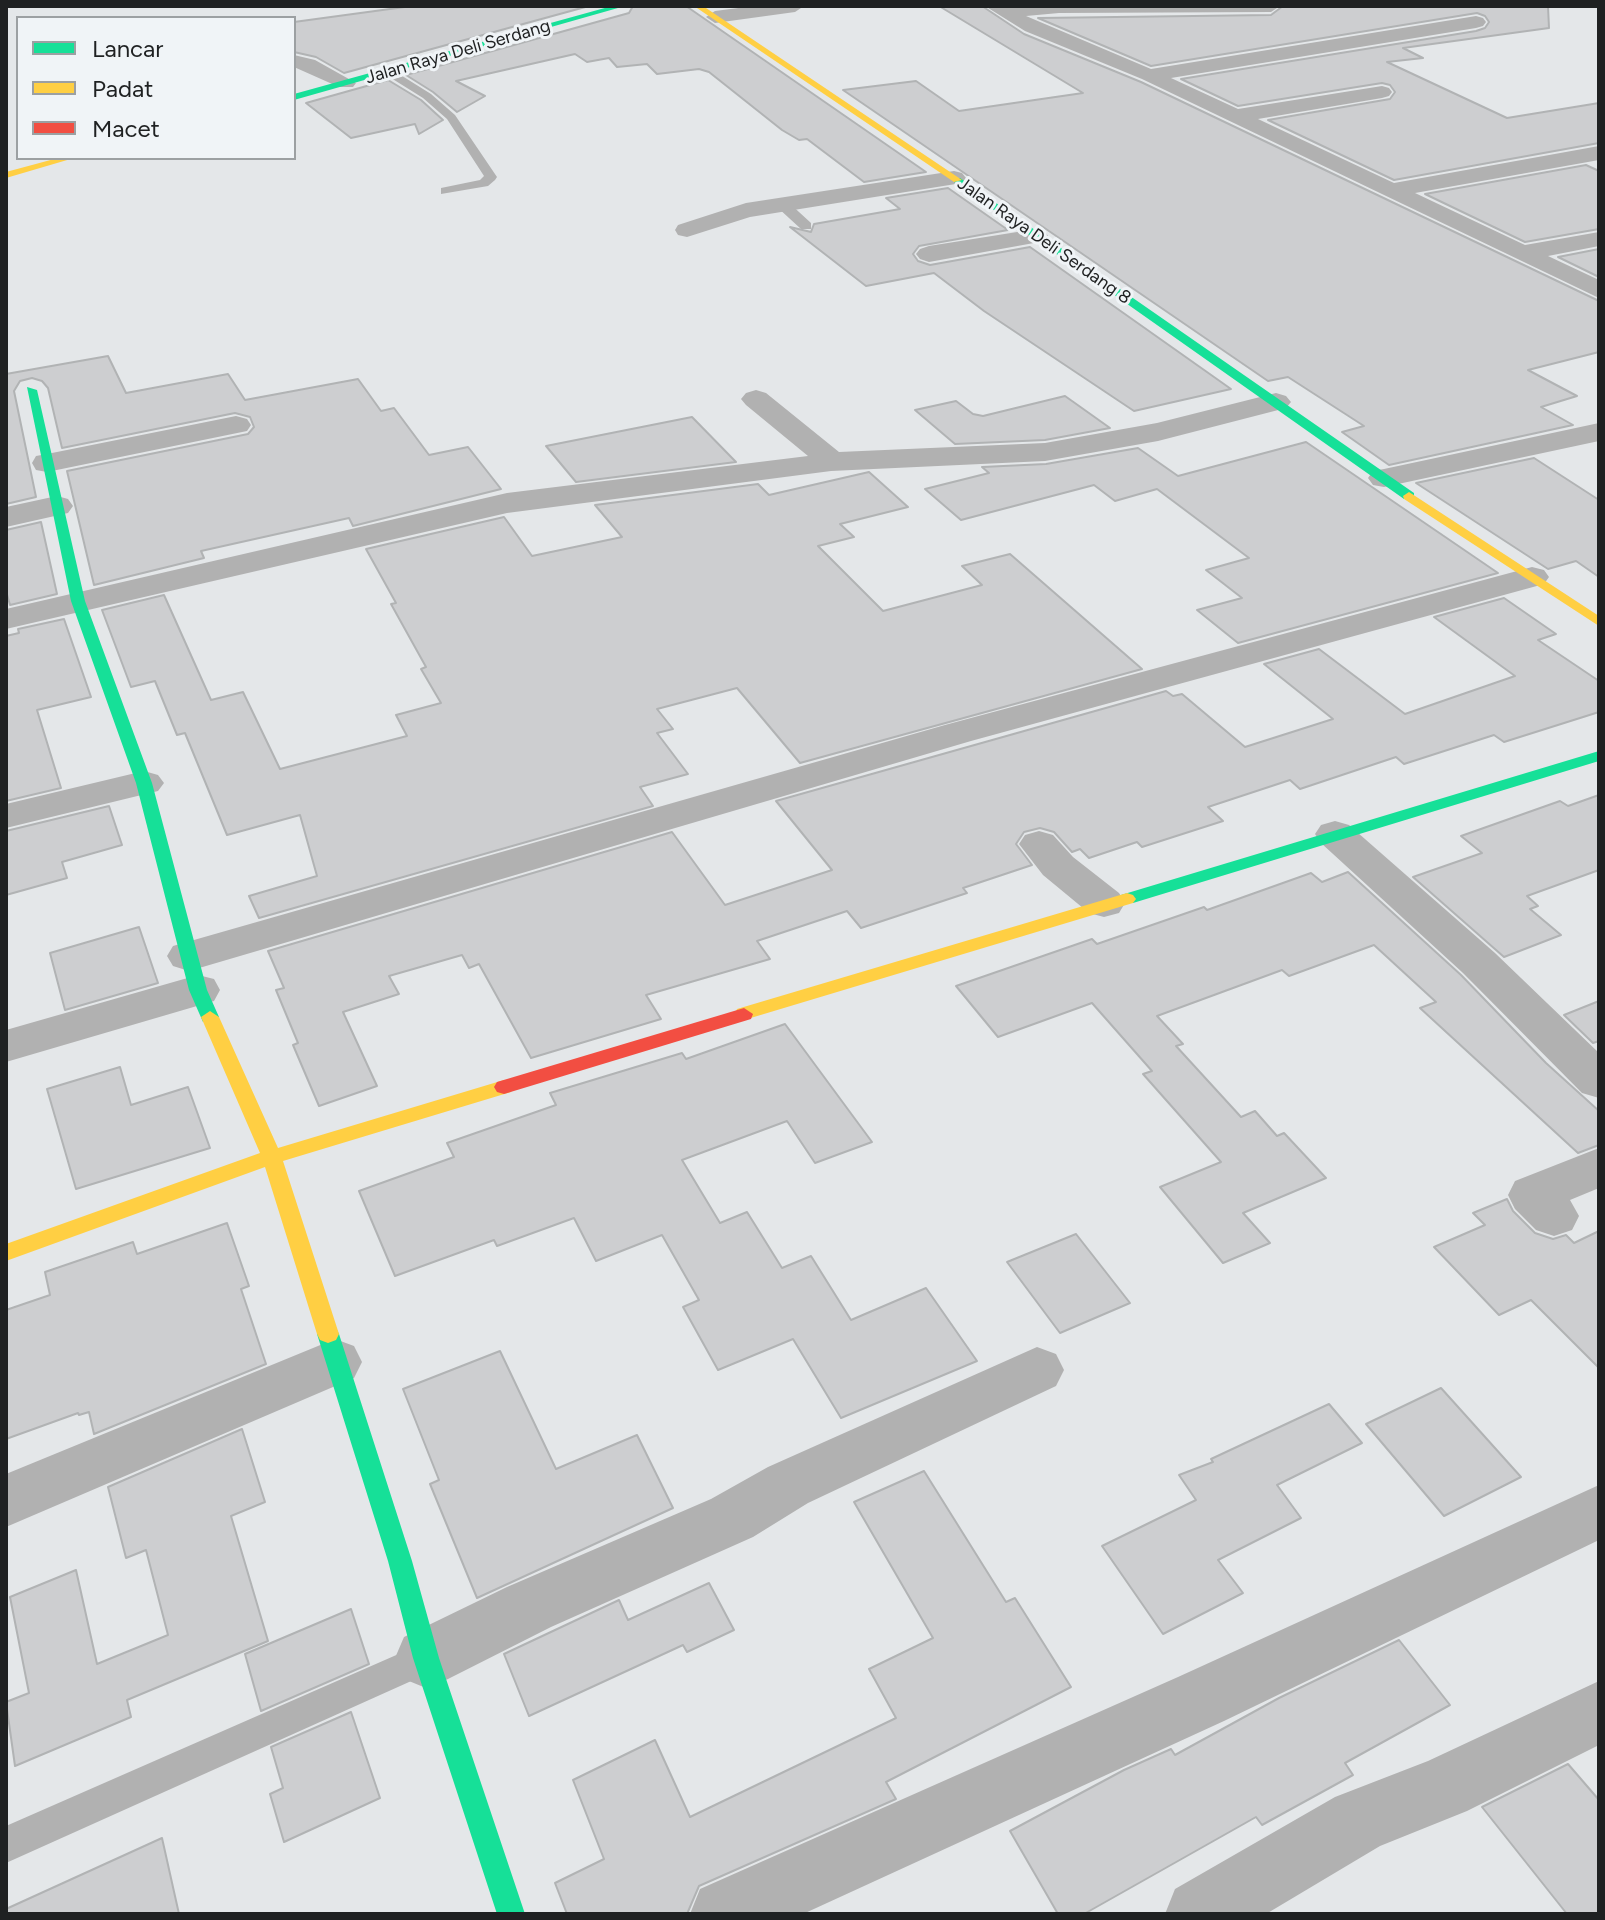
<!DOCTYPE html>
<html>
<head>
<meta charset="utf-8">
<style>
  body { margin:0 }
  #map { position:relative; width:1605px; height:1920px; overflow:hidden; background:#e4e7e9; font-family:Figtree,sans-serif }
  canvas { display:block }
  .frame { position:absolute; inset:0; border:8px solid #1f2122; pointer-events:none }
  .legend { position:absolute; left:16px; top:16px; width:280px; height:144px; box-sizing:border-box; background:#f0f4f7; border:2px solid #9ca0a2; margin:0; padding:10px 14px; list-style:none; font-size:24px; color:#1f2122 }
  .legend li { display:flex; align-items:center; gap:16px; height:40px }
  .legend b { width:40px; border:2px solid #9ca0a2 }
</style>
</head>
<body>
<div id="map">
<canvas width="1605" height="1920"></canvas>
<div class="frame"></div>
<ul class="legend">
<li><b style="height:10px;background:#16e098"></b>Lancar</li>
<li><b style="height:10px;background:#ffcf43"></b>Padat</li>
<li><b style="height:10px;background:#f24e42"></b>Macet</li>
</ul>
</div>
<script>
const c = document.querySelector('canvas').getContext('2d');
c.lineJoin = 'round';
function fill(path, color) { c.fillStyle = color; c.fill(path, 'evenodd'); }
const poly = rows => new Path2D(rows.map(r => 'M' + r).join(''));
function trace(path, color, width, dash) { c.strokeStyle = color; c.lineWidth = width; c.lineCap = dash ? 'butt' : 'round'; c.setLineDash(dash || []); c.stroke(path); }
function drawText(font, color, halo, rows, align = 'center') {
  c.font = font + ' Figtree,sans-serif'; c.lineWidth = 6; c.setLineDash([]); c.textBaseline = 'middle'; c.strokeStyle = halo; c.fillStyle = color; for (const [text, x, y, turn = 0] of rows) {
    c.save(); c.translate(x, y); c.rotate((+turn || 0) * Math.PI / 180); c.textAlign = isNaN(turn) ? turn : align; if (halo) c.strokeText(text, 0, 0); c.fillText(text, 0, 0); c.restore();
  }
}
const building = poly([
  [412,6,589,6,344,73,316,57,294,52,294,22,412,6],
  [633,6,686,6,926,172,864,182,807,139,799,140,782,130,709,72,699,69,657,74,647,64,617,67,609,58,587,62,575,54,456,81,485,96,457,112,433,92,406,75,629,13,633,6],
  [939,6,982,6,1024,34,1141,82,1599,301,1599,352,1528,370,1577,396,1541,407,1573,425,1389,465,1342,432,1364,426,1288,377,1268,381,843,90,916,81,959,111,1083,93,939,6],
  [1283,6,1548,6,1549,28,1403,48,1423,58,1387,62,1507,118,1599,103,1599,143,1394,180,1268,120,1390,99,1395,92,1390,85,1382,83,1238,106,1181,79,1476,31,1485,28,1489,22,1485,16,1477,13,1151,66,1038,18,1271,15,1283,6],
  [388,80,421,100,443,120,419,134,415,124,351,138,306,103,388,80],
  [1586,165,1599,171,1599,229,1525,242,1425,194,1586,165],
  [948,188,1008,230,919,246,913,254,918,261,930,265,1030,247,1231,389,1134,411,984,311,934,273,866,286,790,227,811,232,814,224,900,209,886,198,948,188],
  [1599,249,1599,277,1558,257,1599,249],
  [108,356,126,393,228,374,245,400,358,379,381,411,394,408,429,455,468,447,501,489,353,526,349,518,201,551,204,558,94,585,67,471,248,434,254,427,250,417,235,413,62,448,48,388,42,381,32,378,20,381,14,391,36,497,6,504,6,374,108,356],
  [1065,396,1110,428,1045,440,955,444,915,410,956,401,973,414,983,416,1065,396],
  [692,417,736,462,576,482,546,446,692,417],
  [1306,442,1498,573,1238,643,1197,610,1242,598,1206,570,1249,558,1157,489,1115,501,1094,485,961,520,925,489,989,473,982,467,1046,464,1138,448,1178,476,1306,442],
  [1534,458,1599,500,1599,577,1576,561,1548,569,1416,483,1534,458],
  [869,472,908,507,840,524,854,537,818,546,883,611,982,585,962,566,1010,554,1142,669,800,763,737,688,657,709,673,729,657,733,688,774,640,787,653,806,259,918,249,896,317,876,300,815,227,835,185,733,177,735,155,681,131,687,102,610,164,595,211,700,243,692,280,769,407,736,396,715,441,703,421,669,426,667,391,604,396,603,366,549,504,517,532,556,622,537,595,505,758,484,769,495,869,472],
  [41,522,57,594,10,605,6,591,6,530,41,522],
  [1504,598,1556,634,1538,640,1599,681,1599,712,1504,742,1494,735,1404,764,1396,757,1300,789,1290,780,1208,807,1223,821,1142,847,1137,842,1089,858,1080,849,1072,852,1054,832,1040,828,1024,832,1016,844,1032,865,963,888,967,893,861,928,847,911,757,941,770,959,646,995,661,1019,531,1058,479,964,469,968,462,955,389,976,399,994,343,1012,377,1086,319,1106,293,1045,298,1043,276,990,284,988,268,951,672,832,725,905,832,870,776,801,1166,691,1173,696,1182,694,1245,747,1333,719,1264,664,1319,649,1405,714,1515,676,1434,617,1504,598],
  [64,619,91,697,37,710,61,788,6,801,6,636,19,633,18,629,64,619],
  [1599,795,1599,870,1527,896,1538,906,1530,909,1561,935,1504,957,1413,877,1482,853,1461,836,1560,801,1568,806,1599,795],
  [109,806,122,845,62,862,67,878,6,895,6,831,109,806],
  [1348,872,1461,975,1546,1063,1599,1111,1599,1145,1578,1153,1420,1008,1436,1002,1374,945,1289,976,1282,970,1157,1016,1183,1044,1176,1046,1241,1117,1255,1111,1277,1136,1284,1133,1326,1178,1243,1213,1270,1243,1223,1263,1160,1187,1221,1162,1143,1074,1152,1071,1092,1003,998,1037,956,986,1092,939,1097,944,1204,907,1207,910,1311,873,1322,882,1348,872],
  [139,927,158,983,65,1010,50,953,139,927],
  [1599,1001,1599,1041,1593,1043,1564,1015,1599,1001],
  [785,1024,872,1142,815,1163,787,1121,682,1160,720,1223,747,1212,782,1268,811,1256,851,1320,926,1288,977,1361,841,1418,793,1339,718,1370,683,1307,699,1300,662,1235,596,1261,574,1218,497,1246,494,1240,395,1276,359,1191,454,1157,447,1143,556,1105,550,1093,682,1053,686,1059,785,1024],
  [120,1067,131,1105,188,1087,210,1148,76,1189,47,1089,120,1067],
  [1507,1199,1513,1211,1535,1233,1553,1239,1566,1235,1574,1243,1599,1231,1599,1368,1531,1300,1499,1315,1434,1247,1485,1225,1473,1213,1507,1199],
  [227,1223,249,1286,241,1289,266,1364,94,1434,89,1412,79,1415,78,1413,6,1439,6,1310,50,1295,45,1272,133,1242,137,1254,227,1223],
  [1076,1234,1130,1303,1060,1333,1007,1262,1076,1234],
  [500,1351,556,1469,637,1435,673,1508,477,1598,430,1484,439,1480,403,1389,500,1351],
  [1441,1388,1521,1477,1444,1516,1366,1424,1441,1388],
  [1329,1404,1362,1443,1277,1485,1301,1518,1218,1560,1243,1593,1163,1634,1102,1546,1196,1500,1179,1475,1213,1462,1211,1459,1329,1404],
  [242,1429,265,1502,231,1516,268,1641,127,1700,131,1717,15,1766,6,1702,29,1693,10,1597,76,1570,97,1664,168,1635,146,1550,126,1558,108,1487,242,1429],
  [924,1471,1006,1602,1015,1598,1071,1687,886,1782,896,1799,699,1886,687,1914,567,1914,555,1883,604,1859,573,1780,655,1740,690,1817,896,1718,869,1669,933,1638,854,1502,924,1471],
  [709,1583,734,1630,687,1652,683,1645,529,1716,504,1654,619,1600,628,1620,709,1583],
  [351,1609,369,1664,261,1711,245,1654,351,1609],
  [1399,1640,1450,1705,1345,1763,1353,1775,1262,1825,1256,1817,1084,1914,1058,1914,1010,1831,1124,1770,1171,1749,1175,1755,1279,1698,1399,1640],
  [351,1712,380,1798,284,1842,270,1794,283,1788,271,1747,351,1712],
  [1568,1764,1599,1800,1599,1914,1567,1914,1482,1807,1568,1764],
  [162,1838,179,1914,6,1914,6,1909,162,1838]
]);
fill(building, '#cdced0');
trace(building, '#b1b3b4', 2);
fill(poly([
  [383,69,391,69,431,94,455,115,497,177,495,180,488,186,441,194,441,188,480,180,484,176,447,119,423,98,383,73,383,69],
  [777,201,787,201,811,223,811,229,801,229,777,207,777,201],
  [426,1642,438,1647,443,1658,438,1669,6,1863,6,1826,426,1642]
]), '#b1b1b1');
fill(poly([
  [754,6,804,6,795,12,715,23,706,17,715,11,754,6],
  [985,6,1280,6,1271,12,1059,13,1026,16,1151,69,1476,16,1483,18,1486,22,1483,26,1476,28,1171,78,1238,109,1382,86,1389,88,1392,92,1389,96,1382,98,1258,119,1394,183,1599,146,1599,160,1415,193,1525,245,1599,232,1599,246,1548,256,1599,280,1599,298,1142,79,1025,31,985,6],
  [294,55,315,60,356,83,353,87,339,87,294,67,294,55],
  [954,171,962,173,966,178,962,183,750,217,687,237,678,235,675,230,678,225,746,203,954,171],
  [1036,229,1045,231,1048,236,1045,241,929,262,920,259,916,254,920,249,929,246,1036,229],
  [756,390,766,393,839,452,1045,443,1157,423,1276,393,1286,396,1291,402,1286,408,1158,441,1045,461,831,471,507,513,6,629,6,609,507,493,808,456,746,405,741,399,746,393,756,390],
  [236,416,247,419,251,425,247,431,47,472,36,470,32,463,36,456,47,454,236,416],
  [1599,423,1599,441,1384,487,1373,485,1368,478,1373,471,1384,469,1599,423],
  [57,496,68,499,73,506,68,513,6,527,6,507,57,496],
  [1532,567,1544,570,1549,577,1544,584,971,741,189,971,173,966,167,956,173,946,945,725,1532,567],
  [144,771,158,775,164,783,158,791,6,828,6,804,144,771],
  [1335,821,1349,825,1495,953,1599,1053,1599,1098,1582,1093,1463,973,1321,843,1315,834,1321,825,1335,821],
  [1039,831,1053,835,1073,857,1119,893,1125,903,1119,913,1104,917,1089,913,1043,875,1019,844,1025,835,1039,831],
  [198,975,214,979,220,990,214,1001,6,1062,6,1030,198,975],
  [1599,1148,1599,1188,1570,1200,1579,1216,1572,1230,1554,1236,1536,1230,1515,1209,1508,1195,1515,1181,1599,1148],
  [335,1339,354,1346,362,1362,354,1378,6,1527,6,1474,335,1339],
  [1037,1347,1056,1354,1064,1370,1056,1386,808,1503,753,1537,551,1627,448,1679,426,1688,404,1679,395,1658,404,1637,507,1587,711,1499,768,1467,1037,1347],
  [1599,1485,1599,1540,1224,1721,803,1914,690,1914,700,1889,1178,1677,1599,1485],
  [1599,1681,1599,1745,1467,1811,1380,1846,1266,1914,1165,1914,1175,1889,1335,1797,1428,1761,1599,1681]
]), '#b1b1b1');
fill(poly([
  [612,6,625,6,294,100,294,94,612,6],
  [954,178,960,178,1414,493,1414,499,1404,499,954,182,954,178],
  [27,387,37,390,85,601,152,783,207,990,219,1017,217,1022,203,1022,189,990,136,783,71,601,27,387],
  [1599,751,1599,761,1133,903,1121,903,1118,899,1121,895,1599,751],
  [328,1325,336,1328,339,1334,412,1561,439,1658,525,1914,497,1914,413,1658,388,1561,317,1334,320,1328,328,1325]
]), '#16e098');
fill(poly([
  [694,6,703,6,962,180,954,182,694,6],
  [58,158,74,158,6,178,6,172,58,158],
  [1409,492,1599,616,1599,626,1404,499,1403,496,1409,492],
  [1127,893,1133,895,1136,899,1133,903,744,1020,735,1014,737,1009,1127,893],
  [210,1011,219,1017,278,1148,504,1080,511,1082,514,1087,511,1092,283,1161,339,1334,336,1340,328,1343,320,1340,317,1334,265,1167,6,1261,6,1244,260,1153,201,1017,210,1011]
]), '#ffcf43');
fill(poly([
  [744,1008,753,1014,751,1019,504,1094,497,1092,494,1087,497,1082,744,1008]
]), '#f24e42');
drawText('18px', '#1f2122', '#f0f4f7', [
  ["Jalan Raya Deli Serdang",458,52,-16],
  ["Jalan Raya Deli Serdang 8",1044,241,35]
]);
</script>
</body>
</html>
